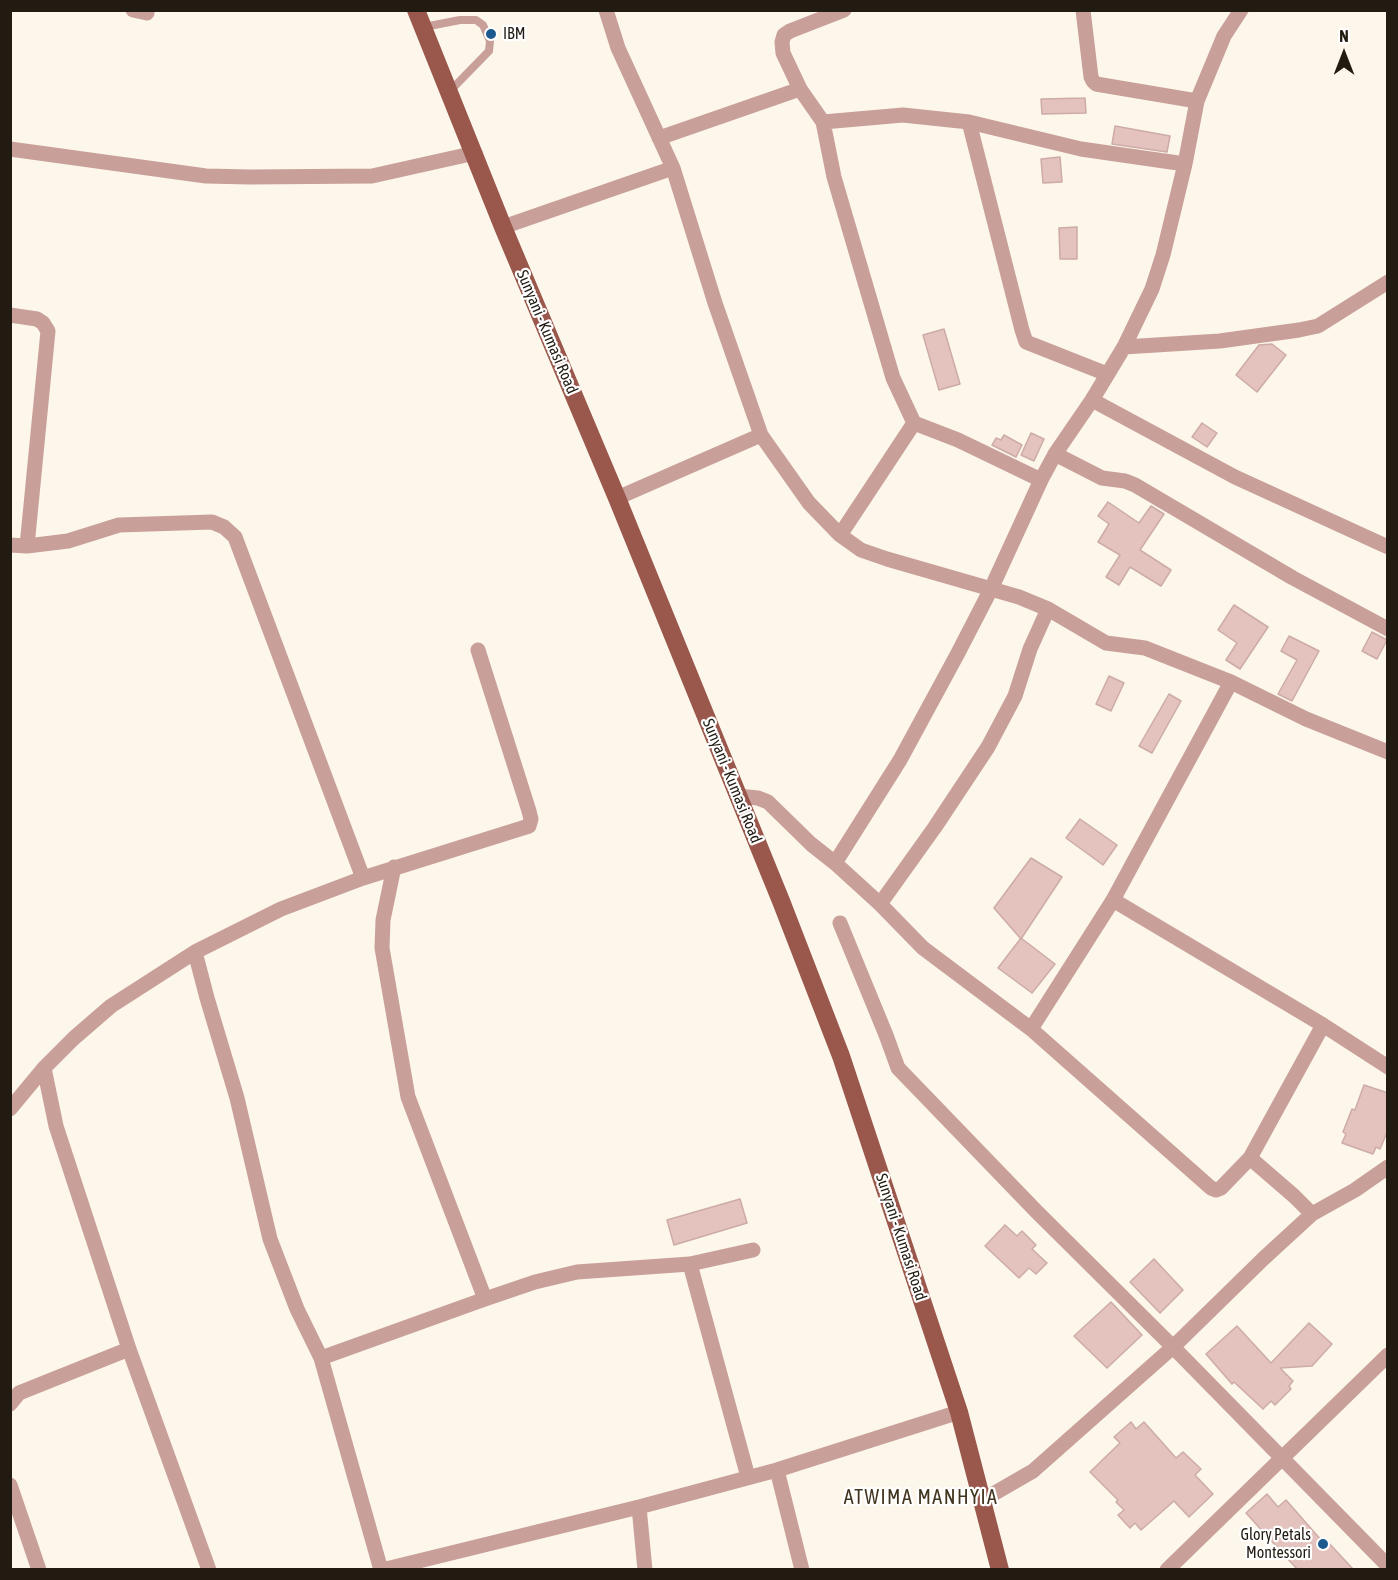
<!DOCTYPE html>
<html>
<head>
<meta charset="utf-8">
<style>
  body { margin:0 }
  #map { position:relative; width:1398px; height:1580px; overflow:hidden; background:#fdf6eb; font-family:"Asap Condensed",sans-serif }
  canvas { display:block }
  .frame { position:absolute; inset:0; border:12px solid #221b12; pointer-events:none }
  .north { position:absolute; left:1314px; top:24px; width:60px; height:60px; -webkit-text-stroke:4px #fff; paint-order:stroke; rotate:0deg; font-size:16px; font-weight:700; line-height:24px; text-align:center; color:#221b12 }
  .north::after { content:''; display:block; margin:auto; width:21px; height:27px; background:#221b12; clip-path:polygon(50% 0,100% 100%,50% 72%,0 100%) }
</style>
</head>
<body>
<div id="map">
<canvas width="1398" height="1580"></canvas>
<div class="frame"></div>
<div class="north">N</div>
</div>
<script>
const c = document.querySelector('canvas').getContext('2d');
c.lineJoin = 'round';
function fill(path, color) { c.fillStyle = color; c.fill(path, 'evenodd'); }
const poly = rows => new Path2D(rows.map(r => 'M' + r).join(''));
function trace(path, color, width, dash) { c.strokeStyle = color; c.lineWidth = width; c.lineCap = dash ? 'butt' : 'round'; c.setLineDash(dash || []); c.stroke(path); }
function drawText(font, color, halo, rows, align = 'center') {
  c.font = font + ' "Asap Condensed",sans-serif'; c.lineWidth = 4.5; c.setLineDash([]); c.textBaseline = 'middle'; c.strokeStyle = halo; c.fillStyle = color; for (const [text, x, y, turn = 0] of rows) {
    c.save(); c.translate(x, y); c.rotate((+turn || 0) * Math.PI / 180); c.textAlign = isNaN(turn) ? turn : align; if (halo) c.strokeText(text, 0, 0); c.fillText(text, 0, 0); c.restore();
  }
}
const building = poly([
  [1085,98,1086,113,1042,114,1041,99,1085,98],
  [1115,126,1170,136,1167,152,1112,144,1115,126],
  [1060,157,1062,182,1043,183,1041,159,1060,157],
  [1077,227,1077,259,1060,259,1059,228,1077,227],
  [944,329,960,384,939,390,923,335,944,329],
  [1272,344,1286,355,1257,392,1236,375,1259,345,1272,344],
  [1202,423,1217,433,1207,447,1192,437,1202,423],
  [1031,433,1044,439,1034,461,1021,455,1031,433],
  [1004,435,1022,445,1016,457,992,445,996,438,1001,440,1004,435],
  [1108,502,1139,523,1151,506,1164,514,1140,550,1171,570,1161,586,1130,567,1119,585,1106,577,1120,555,1098,542,1109,524,1098,516,1108,502],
  [1234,605,1268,627,1240,669,1226,660,1237,643,1218,630,1234,605],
  [1372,632,1387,640,1377,659,1362,651,1372,632],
  [1289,636,1319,651,1292,701,1278,694,1297,660,1281,651,1289,636],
  [1109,676,1124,683,1111,711,1096,704,1109,676],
  [1169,694,1181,701,1152,753,1139,746,1169,694],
  [1080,819,1117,845,1103,865,1066,838,1080,819],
  [1031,858,1062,877,1021,939,994,908,1031,858],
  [1021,938,1055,964,1032,993,998,968,1021,938],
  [1364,1085,1388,1093,1388,1130,1380,1149,1376,1147,1373,1154,1342,1143,1346,1134,1343,1132,1352,1109,1355,1110,1364,1085],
  [740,1199,747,1223,674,1245,667,1220,740,1199],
  [1005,1225,1017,1236,1022,1231,1036,1245,1032,1249,1047,1263,1036,1274,1029,1268,1019,1278,985,1246,1005,1225],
  [1154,1259,1183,1290,1160,1313,1130,1282,1154,1259],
  [1111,1302,1142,1335,1107,1368,1074,1336,1111,1302],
  [1309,1323,1332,1344,1312,1366,1280,1368,1293,1381,1289,1386,1291,1389,1275,1405,1271,1401,1263,1409,1234,1382,1232,1384,1206,1354,1237,1326,1271,1363,1309,1323],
  [1131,1422,1136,1429,1144,1422,1176,1458,1183,1452,1201,1469,1195,1475,1213,1494,1189,1517,1174,1501,1141,1530,1135,1523,1130,1528,1118,1515,1124,1510,1116,1502,1118,1500,1090,1472,1120,1443,1114,1437,1131,1422],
  [1267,1494,1278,1507,1286,1500,1322,1541,1325,1539,1353,1569,1297,1569,1246,1513,1267,1494]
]);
fill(building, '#e4c2bd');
trace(building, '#cdaba6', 1.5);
trace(poly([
  [424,27,460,20,476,20,483,25,490,41,489,51,450,91]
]), '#c8a099', 8);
trace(poly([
  [133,10,147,13],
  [606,10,618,48,673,168,715,303,761,435,809,503,840,535,861,550,887,559,1019,597,1048,609,1106,643,1145,648,1231,682,1306,719,1388,752],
  [844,10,790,31,784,35,782,42,783,53,800,89,823,122,834,177,893,378,914,423,958,440,1041,480],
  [1083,10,1091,77,1093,81,1096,84,1197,101],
  [823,122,903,115,969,122,1081,149,1185,164],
  [969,122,1022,330,1026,342,1107,374],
  [659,138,800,89],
  [10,149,206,176,250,177,372,176,475,153],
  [503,227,673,168],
  [10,315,37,319,43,323,48,331,27,546],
  [1124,347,1220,341,1299,330,1318,326,1388,282],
  [1092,400,1235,477,1388,547],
  [1055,454,1102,478,1125,481,1135,485,1293,578,1388,629],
  [617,498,761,435],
  [840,535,914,423],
  [10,545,27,546,68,541,119,525,212,522,224,527,235,537,363,878],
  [737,796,758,798,768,802,811,844,835,863,880,904,923,948,1031,1029,1211,1188,1216,1190,1221,1188,1250,1158,1323,1025],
  [835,863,900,760,958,653,991,589,1041,480,1055,454,1092,400,1124,347,1152,289,1163,255,1185,164,1197,101,1224,36,1241,10],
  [394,867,383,920,382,948,408,1097,485,1299],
  [1113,900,1323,1025,1388,1067],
  [880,904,935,827,988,747,1015,696,1030,649,1048,609],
  [840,923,886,1035,898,1068,1036,1211,1173,1347,1388,1566],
  [195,952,207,998,237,1098,270,1239,297,1309,321,1358,381,1570],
  [1031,1029,1113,900,1231,682],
  [44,1068,56,1126,129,1349,209,1570],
  [10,1109,44,1068,74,1038,111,1006,195,952,281,909,363,878,529,826,531,819,529,811,478,650],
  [1250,1158,1294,1196,1312,1214],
  [690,1264,748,1477],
  [321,1358,485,1299,535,1282,577,1272,690,1264,753,1250],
  [10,1404,19,1393,129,1349],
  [777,1470,802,1570],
  [10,1485,39,1570],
  [981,1501,1033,1471,1173,1347,1263,1259,1312,1214,1355,1190,1388,1167],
  [639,1507,645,1570],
  [382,1570,639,1507,777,1470,959,1412],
  [1167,1570,1388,1355]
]), '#c8a099', 15);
trace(poly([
  [416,10,503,227,617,498,781,901,841,1056,959,1412,1000,1570]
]), '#9a574c', 18);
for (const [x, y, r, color] of [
  [491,34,6,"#1c598f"],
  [1323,1544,6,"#1c598f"]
]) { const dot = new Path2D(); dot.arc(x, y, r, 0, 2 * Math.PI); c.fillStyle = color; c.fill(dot); trace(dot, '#fff', 2); }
drawText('16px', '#221b12', '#fff', [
  ["IBM",503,34],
  ["Glory Petals",1311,1535,"right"],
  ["Montessori",1311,1553,"right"]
], 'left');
drawText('16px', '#221b12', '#fff', [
  ["Sunyani - Kumasi Road",547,332,67],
  ["Sunyani - Kumasi Road",732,781,68],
  ["Sunyani - Kumasi Road",901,1237,72]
]);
c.letterSpacing = '1.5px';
drawText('20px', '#42351f', '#fff', [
  ["ATWIMA MANHYIA",921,1498]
]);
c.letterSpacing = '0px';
</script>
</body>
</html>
